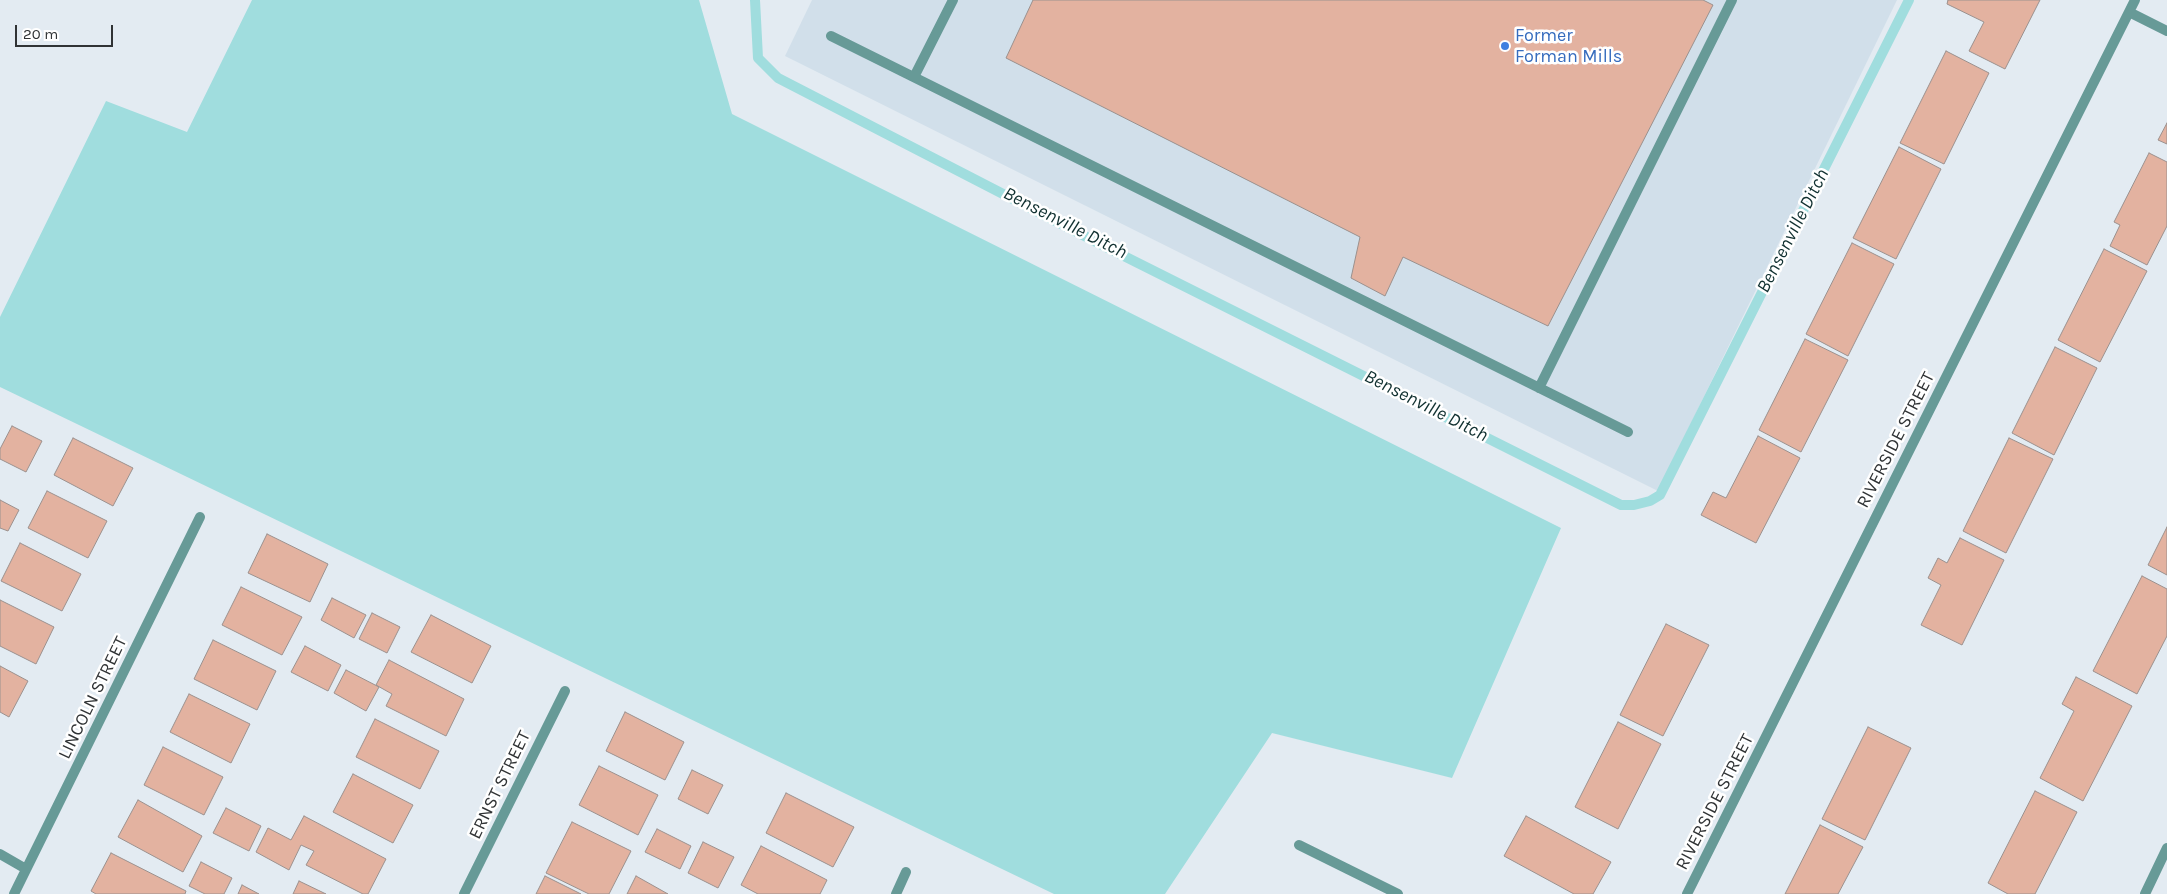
<!DOCTYPE html>
<html>
<head>
<meta charset="utf-8">
<style>
  body { margin:0 }
  #map { position:relative; width:2167px; height:894px; overflow:hidden; background:#e3ebf2; font-family:Karla,sans-serif }
  canvas { display:block }
  .scale { position:absolute; left:15px; top:25px; width:98px; height:22px; box-sizing:border-box; border:2px solid #303335; border-top:0; padding-left:6px; font-size:15px; line-height:18px; white-space:nowrap; color:#303335; -webkit-text-stroke:4px #fff; paint-order:stroke }
</style>
</head>
<body>
<div id="map">
<canvas width="2167" height="894"></canvas>
<div class="scale">20 m</div>
</div>
<script>
const c = document.querySelector('canvas').getContext('2d');
c.lineJoin = 'round';
function fill(path, color) { c.fillStyle = color; c.fill(path, 'evenodd'); }
const poly = rows => new Path2D(rows.map(r => 'M' + r).join(''));
function trace(path, color, width, dash) { c.strokeStyle = color; c.lineWidth = width; c.lineCap = dash ? 'butt' : 'round'; c.setLineDash(dash || []); c.stroke(path); }
function drawText(font, color, halo, rows, align = 'center') {
  c.font = font + ' Karla,sans-serif'; c.lineWidth = 5; c.setLineDash([]); c.textBaseline = 'middle'; c.strokeStyle = halo; c.fillStyle = color; for (const [text, x, y, turn = 0] of rows) {
    c.save(); c.translate(x, y); c.rotate((+turn || 0) * Math.PI / 180); c.textAlign = isNaN(turn) ? turn : align; if (halo) c.strokeText(text, 0, 0); c.fillText(text, 0, 0); c.restore();
  }
}
fill(poly([
  [812,0,1897,0,1658,491,785,56]
]), '#d1dfea');
fill(poly([
  [252,0,699,0,732,114,1561,528,1452,778,1272,733,1165,894,1054,894,0,387,0,317,106,101,187,132]
]), '#a0ddde');
trace(poly([
  [755,0,758,58,778,78,1102,245,1621,505,1634,505,1650,501,1660,495,1909,0]
]), '#a0ddde', 10);
const building = poly([
  [1033,0,1703,0,1713,5,1548,326,1403,257,1385,296,1351,278,1360,237,1006,58,1033,0],
  [1948,0,2040,0,2005,69,1969,51,1984,22,1947,4,1948,0],
  [1946,51,1989,73,1944,164,1900,143,1946,51],
  [2167,123,2167,144,2158,140,2167,123],
  [1899,147,1941,169,1896,259,1853,238,1899,147],
  [2149,153,2167,162,2167,226,2147,265,2110,246,2120,225,2114,222,2149,153],
  [1852,243,1894,264,1848,356,1806,334,1852,243],
  [2104,249,2147,271,2100,362,2058,340,2104,249],
  [1805,339,1848,360,1801,452,1759,430,1805,339],
  [2055,347,2097,368,2054,455,2012,433,2055,347],
  [12,426,42,441,26,472,0,459,0,449,12,426],
  [1758,436,1800,458,1756,543,1701,515,1713,492,1726,498,1758,436],
  [73,438,133,468,113,506,54,475,73,438],
  [2009,438,2053,459,2006,553,1963,531,2009,438],
  [47,491,107,521,88,558,28,528,47,491],
  [0,500,19,510,8,531,0,528,0,500],
  [2167,527,2167,575,2148,565,2167,527],
  [267,534,328,564,310,602,248,573,267,534],
  [1960,538,2004,560,1962,645,1921,625,1941,585,1928,578,1938,558,1947,563,1960,538],
  [20,543,81,574,62,611,1,581,20,543],
  [2142,576,2167,589,2167,636,2137,694,2093,671,2142,576],
  [241,587,302,617,282,655,222,625,241,587],
  [332,598,366,615,354,638,321,620,332,598],
  [0,600,54,627,36,664,0,646,0,600],
  [372,613,400,627,387,653,359,639,372,613],
  [431,615,491,646,472,683,411,652,431,615],
  [1666,624,1709,645,1663,736,1620,715,1666,624],
  [213,640,276,671,257,710,194,679,213,640],
  [305,646,341,665,328,691,291,672,305,646],
  [389,660,464,699,446,736,386,706,392,694,376,685,389,660],
  [0,666,28,681,9,717,0,712,0,666],
  [346,670,379,687,366,711,334,693,346,670],
  [2076,677,2132,706,2083,801,2040,778,2074,711,2062,704,2076,677],
  [189,694,250,724,231,763,170,732,189,694],
  [625,712,684,742,665,780,606,751,625,712],
  [375,719,439,751,420,789,356,757,375,719],
  [1618,722,1661,744,1618,829,1575,807,1618,722],
  [1868,727,1911,748,1865,840,1822,819,1868,727],
  [163,747,223,777,204,815,144,785,163,747],
  [599,766,658,795,638,835,579,805,599,766],
  [692,770,723,785,708,814,678,799,692,770],
  [353,774,413,805,393,843,333,812,353,774],
  [2035,791,2077,812,2035,894,2008,894,1988,883,2035,791],
  [786,793,854,827,833,867,766,833,786,793],
  [138,800,202,836,183,872,118,837,138,800],
  [226,808,261,826,249,851,213,833,226,808],
  [304,816,386,859,368,894,363,894,306,865,314,851,301,845,289,870,256,852,268,828,291,840,304,816],
  [1526,816,1611,862,1593,894,1574,894,1504,856,1526,816],
  [572,822,631,851,609,894,589,894,546,873,572,822],
  [1820,825,1863,847,1838,894,1785,894,1820,825],
  [657,829,691,846,680,869,645,852,657,829],
  [703,842,734,857,718,888,688,873,703,842],
  [761,846,827,880,820,894,758,894,741,885,761,846],
  [111,853,186,891,185,894,96,894,91,891,111,853],
  [201,862,232,878,224,894,205,894,189,886,201,862],
  [545,876,581,894,536,894,545,876],
  [636,876,668,894,627,894,636,876],
  [299,881,326,894,293,894,299,881],
  [242,885,259,894,238,894,242,885]
]);
fill(building, '#e3b2a0');
trace(building, '#9b918e', 1);
trace(poly([
  [831,36,1628,432],
  [914,77,953,0],
  [1539,388,1732,0]
]), '#679a97', 10);
trace(poly([
  [2129,12,2167,31],
  [1299,845,1398,894],
  [0,854,26,869],
  [14,894,200,517],
  [464,894,565,691],
  [896,894,906,872],
  [1687,894,2135,0],
  [2145,894,2167,848]
]), '#679a97', 10);
for (const [x, y, r, color] of [
  [1505,46,5,"#3f7fe0"]
]) { const dot = new Path2D(); dot.arc(x, y, r, 0, 2 * Math.PI); c.fillStyle = color; c.fill(dot); trace(dot, '#fff', 2); }
drawText('18px', '#366cbe', '#fff', [
  ["Former",1515,36],
  ["Forman Mills",1515,57]
], 'left');
drawText('18px', '#303335', '#fff', [
  ["RIVERSIDE STREET",1896,440,-63],
  ["LINCOLN STREET",93,698,-64],
  ["ERNST STREET",500,785,-64],
  ["RIVERSIDE STREET",1715,802,-63]
]);
drawText('italic 19px', '#103030', '#fff', [
  ["Bensenville Ditch",1065,223,27],
  ["Bensenville Ditch",1793,231,-63],
  ["Bensenville Ditch",1426,406,27]
]);
</script>
</body>
</html>
